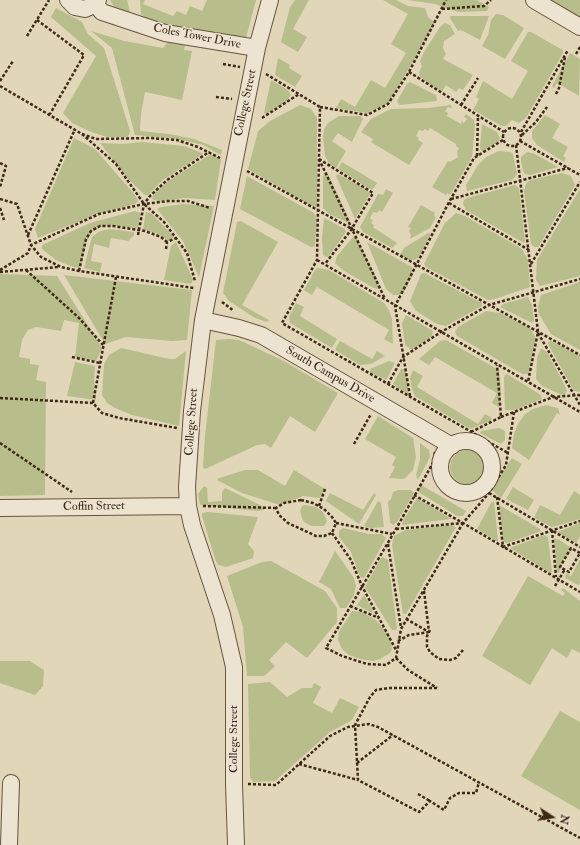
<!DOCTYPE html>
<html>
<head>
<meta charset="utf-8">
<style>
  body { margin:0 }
  #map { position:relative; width:580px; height:845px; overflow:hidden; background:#e1d6b8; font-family:"IM FELL Double Pica",serif }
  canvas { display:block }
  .north { position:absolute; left:532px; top:797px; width:40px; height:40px; -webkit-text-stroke:3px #ece4d1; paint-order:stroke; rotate:102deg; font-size:11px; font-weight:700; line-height:16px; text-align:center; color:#3f2816 }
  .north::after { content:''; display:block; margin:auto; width:14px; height:18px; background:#3f2816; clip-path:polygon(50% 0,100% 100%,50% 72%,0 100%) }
</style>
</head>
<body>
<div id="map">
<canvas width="580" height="845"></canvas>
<div class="north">N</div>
</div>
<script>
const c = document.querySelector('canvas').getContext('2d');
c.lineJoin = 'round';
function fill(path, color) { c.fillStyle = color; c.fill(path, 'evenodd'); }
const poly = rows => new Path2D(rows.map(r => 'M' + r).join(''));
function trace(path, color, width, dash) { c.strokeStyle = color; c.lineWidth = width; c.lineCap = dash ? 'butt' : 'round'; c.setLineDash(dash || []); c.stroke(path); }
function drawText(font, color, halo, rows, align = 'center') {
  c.font = font + ' "IM FELL Double Pica",serif'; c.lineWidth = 3; c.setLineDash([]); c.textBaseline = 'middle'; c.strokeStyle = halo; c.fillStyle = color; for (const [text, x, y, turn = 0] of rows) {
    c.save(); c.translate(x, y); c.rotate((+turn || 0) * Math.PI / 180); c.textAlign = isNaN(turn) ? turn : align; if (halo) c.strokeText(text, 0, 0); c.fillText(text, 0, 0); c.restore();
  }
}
fill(poly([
  [110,0,127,0,131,16,116,10],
  [140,0,145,0,143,4,173,16,177,11,186,15,190,6,202,11,207,0,256,0,246,38,151,23,141,14],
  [295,0,309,0,293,29,307,37,298,52,281,42,290,7],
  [383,0,396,0,408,6,425,8,428,17,435,23,389,103,367,113,336,108,341,99,355,107,371,80,385,88,406,53,391,44,408,14],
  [407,0,477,0,489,7,487,11,458,12,435,4],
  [544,0,580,0,580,21],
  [56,8,82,22,88,34,104,48,130,131,128,137,107,137,91,132,72,123,63,113,96,56,51,17],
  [496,14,503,15,524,28,505,59,482,46,488,35,491,20],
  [450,16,489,16,480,40,461,30,458,31,450,18],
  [445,23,450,25,455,34,444,41,443,48,446,54,443,59,473,75,463,90,459,88,456,92,446,85,442,92,420,77,419,73,422,66,420,61,424,52,440,27],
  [91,31,124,41,163,48,168,42,185,45,184,50,192,51,182,100,145,92,141,114,140,131,169,134,194,139,222,150,221,155,203,145,178,139,135,135,112,48],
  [528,32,531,32,559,48,563,50,563,53,526,118,519,123,512,120,506,126,502,126,473,110,479,99,476,97,483,81,512,99,528,71,511,61],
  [570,53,580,59,579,96,557,83,554,88,552,86],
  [278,58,290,65,289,68,302,76,295,87,275,75],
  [271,80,288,90,291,95,286,102,266,114,264,113],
  [410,82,436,95,437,101,400,105,398,103,397,101,407,84],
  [300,105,311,109,317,118,317,206,315,208,248,169,258,131,270,121],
  [450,105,452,106,451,108,448,107,445,111,448,113,447,116,461,124,462,121,464,123,467,119,464,117,466,114,474,120,475,126,472,157,450,195,447,193,446,195,432,187,448,161,450,162,458,157,457,152,459,148,456,146,456,144,430,128,428,131,425,129,423,131,419,130,416,136,419,138,418,140,423,143,409,165,371,142,373,139,361,132,371,119,391,109,429,108],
  [545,115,560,124,552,138,568,147,563,156,566,158,564,162,537,145,532,138,532,131],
  [339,116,360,116,363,119,352,142,338,133,332,141,346,151,336,168,330,165,325,156,323,138,324,129,328,123],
  [482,124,497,132,500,138,499,141,484,151,481,151,480,147],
  [74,138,95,149,135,195,138,201,135,204,100,213,38,238,35,229],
  [142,142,184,146,200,152,203,154,163,180,148,195,145,195,128,179,100,143,123,144],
  [499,151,511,152,513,154,517,174,514,178,512,180,467,191,466,185,478,165,486,157],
  [527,152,535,154,558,167,530,175,525,174,523,171,521,161,521,157],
  [211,154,221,159,215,200,185,198,157,201,152,199,153,195,168,181],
  [342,162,377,183,373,189,370,189,338,169],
  [327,172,350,221,349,223,329,214,323,208,323,177,324,174],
  [562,173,571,176,575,185,540,244,538,247,534,247,531,244,524,191,525,187,527,182,531,180],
  [338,174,366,189,370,194,355,219,336,176],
  [247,176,314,213,317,220,315,246,311,247,240,209],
  [515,185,519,188,525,241,524,243,466,210,463,204,464,200,467,198],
  [386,189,393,193,382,212,379,210,377,213,373,212,370,218,373,221,371,223,374,225,373,227,397,243,392,248,363,232,360,227,378,194,383,195],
  [580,189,580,276,540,286,536,280,537,260],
  [184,204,214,206,199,277,183,241,157,209,161,207],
  [421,205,435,213,434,216,436,217,430,228,410,239,411,235,409,231,411,228,408,227],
  [135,211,141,213,138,228,108,225,101,227,92,232,87,241,80,268,73,267,56,260,42,249,42,245,90,223],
  [146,212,151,213,174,237,169,241,158,234,143,229],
  [456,213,465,216,522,249,528,260,530,287,495,299,488,300,426,267,424,264,445,223],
  [324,218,345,229,346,232,328,257,326,257,323,255,322,237],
  [241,221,278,242,242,305,269,320,267,322,255,318,229,301,223,293,237,222],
  [110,229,134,232,134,235,128,241,111,238,109,248,94,244,91,261,102,263,100,272,84,268,92,237,100,231],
  [428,233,430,233,430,236,419,257,415,260,408,260,400,255,404,248],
  [354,236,357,239,379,283,378,289,374,288,344,271,335,263,337,256],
  [176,242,193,279,191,284,164,280,171,246],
  [367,242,412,267,413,275,404,292,400,295,393,295,386,289],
  [318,268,329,270,384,303,389,310,392,319,393,344,384,339,389,330,317,287,312,295,304,290,315,270],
  [424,273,482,303,482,306,446,326,437,324,416,311,410,301,421,274],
  [0,274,57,276,101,346,102,349,96,361,75,357,79,323,64,320,61,331,36,327,28,330,22,340,19,357,30,359,30,364,39,365,36,380,46,382,45,495,0,496],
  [64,275,192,290,187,340,172,341,126,337,105,344],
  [580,282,580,350,551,334,539,314,538,307,541,295],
  [528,297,532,305,534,321,532,323,500,307,503,304],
  [296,303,304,307,300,316,337,339,332,348,290,323,289,317],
  [486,311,500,313,531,329,536,339,529,374,522,374,457,336,455,332,458,327],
  [406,315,433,331,432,336,412,350,405,345,402,323],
  [229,339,239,340,282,360,338,393,315,432,290,416,271,448,265,444,257,445,205,469,203,467,205,436,216,340],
  [446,340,499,370,501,391,499,407,492,403,497,393,435,357,429,365,419,359,440,341],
  [340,341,372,359,377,351,385,356,371,364,360,365,337,351,335,349],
  [551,341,580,356,580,392,574,391,548,344,548,342],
  [121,348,169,359,175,359,186,351,179,426,132,415,115,408,107,403,102,395,104,364,109,355],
  [541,348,547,352,564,384,567,391,564,396,542,386,536,379,537,358],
  [389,361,395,363,386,380,370,372,370,369],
  [75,362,95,366,94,380,96,400,67,396],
  [401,369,404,369,406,373,409,391,407,394,393,384],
  [413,370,423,376,417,387,478,424,485,414,492,418,490,421,470,429,415,396,412,389,410,378],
  [507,374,541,395,542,399,515,410,505,410,504,378,505,375],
  [546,405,558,408,560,415,557,413,529,460,512,448,514,434,518,424,525,414,533,409],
  [378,416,413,438,416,457,413,470,404,479,389,478,395,467,392,465,396,457,365,439],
  [499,428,505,431,505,440,501,444,480,433,481,431],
  [420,443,429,450,430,457,418,480,416,475,420,460],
  '450 467a17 17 0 1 1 34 0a17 17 0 1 1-34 0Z',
  [512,458,522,464,501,498,492,490],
  [245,470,258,470,285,486,294,470,325,489,320,498,303,496,280,505,242,493,217,480,219,478],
  [421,485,466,511,463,516,457,516,417,491],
  [204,486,207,488,208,502,222,501,222,492,225,488,264,507,264,510,258,511,200,505,198,494],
  [513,487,534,500,528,510,506,499],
  [398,490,411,490,414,493,397,522,393,525,390,522,388,502,391,499,393,492],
  [574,491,580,495,580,519,552,527,534,518,540,505,560,515],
  [330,493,363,510,374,493,376,495,359,524,326,501],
  [417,498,450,518,451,519,402,525,403,521],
  [378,501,381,503,384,527,370,528,364,526],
  [494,501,498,540,498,542,477,529,491,503],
  [305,505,316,507,323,512,327,521,324,526,311,526,303,521,300,511,302,506],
  [499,505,540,529,541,531,508,543,503,542],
  [208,512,258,517,248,544,254,551,253,558,226,567,219,565,216,562,202,516,202,513],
  [580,523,580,537,576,543,557,532],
  [450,525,456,527,406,614,403,614,392,545,394,536,405,530],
  [343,528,369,534,381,534,386,538,364,578,360,577,351,552,339,537,339,531],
  [544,535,548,537,552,572,550,573,510,548],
  [554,539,558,539,573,549,564,559,559,573,557,572],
  [335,551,354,578,356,586,354,595,346,608,340,608,331,589,319,582],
  [383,557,388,560,397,628,396,630,392,630,365,587,381,558],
  [580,559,580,583,578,585,565,578,566,573,571,576],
  [271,561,325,591,337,608,337,622,307,658,286,642,269,660,275,666,273,668,264,676,247,676,243,627,227,576,262,562],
  [528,576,563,596,565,593,561,590,563,588,580,601,580,653,572,649,567,658,552,648,530,685,482,656],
  [364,595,373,610,372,613,357,605],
  [352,611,362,612,376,620,390,637,392,649,390,653,380,659,373,661,360,659,349,655,342,649,338,640,339,632],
  [0,661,30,661,44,670,43,686,35,695,0,683],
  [270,682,287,697,302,688,312,688,314,683,321,687,313,703,332,713,340,698,359,707,352,720,330,732,275,781,253,782,250,777,248,684],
  [560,711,580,722,580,810,521,776]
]), '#b7bd8b');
const minor = poly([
  [68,0,75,7,85,9,94,5,98,0],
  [534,0,580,27],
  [95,4,102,12,165,33,257,48],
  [203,320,239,328,261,335,452,446],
  '440 467a26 26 0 1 1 52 0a26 26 0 1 1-52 0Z',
  [0,508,188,506],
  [9,845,11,783],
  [236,845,234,784,234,667,222,615,192,525,188,506,187,487,192,411,203,320,257,48,270,0]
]);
trace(minor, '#68543e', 18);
trace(poly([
  [442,9,484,6,491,0],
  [37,20,84,55,50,114],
  [27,36,49,0],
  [576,54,580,47],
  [223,64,240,67],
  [409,72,504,132],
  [266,74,320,107,317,260,282,323,508,453],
  [0,81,13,61],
  [0,86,82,134,96,139,150,138,177,140,198,147,220,158],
  [556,94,559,88,565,57],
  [216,97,232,99],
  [461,105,478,78],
  [320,107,367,115,388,104,409,72,446,0],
  [262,118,299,94],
  '503 137a9 9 0 1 1 18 0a9 9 0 1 1-18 0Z',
  [521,132,568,50],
  [82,134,116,164,144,204,164,222,187,253,195,281],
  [522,135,536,122,547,107],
  [520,141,580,175],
  [516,145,538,332,528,382],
  [477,156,478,115],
  [319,159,385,299],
  [319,159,373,193,351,230,325,264],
  [0,163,6,166,0,187],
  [247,171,580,355],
  [0,199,17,204,31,245,41,257,61,267,79,271,194,288],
  [451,199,568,168],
  [449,203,529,250],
  [0,208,4,220],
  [28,235,75,129],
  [138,235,144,204,150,196,167,180,209,152],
  [166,249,167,242,176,238],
  [317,260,580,412],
  [531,264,580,182],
  [0,270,28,253,31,245,99,214,144,204,168,201,188,201,210,208],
  [26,270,79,318,103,345],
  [79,271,86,239,91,231,100,226,113,226,145,231,161,237,167,242],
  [0,272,59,267],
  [222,302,234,311],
  [538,333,580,405],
  [72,357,100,363],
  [388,384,403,357,441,332,489,305,580,279],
  [410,396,395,306,448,204,474,158,503,140],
  [0,398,93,403,102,413,119,418,177,428],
  [93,403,116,277],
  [514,412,506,465,489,493,463,523,580,592],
  [501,417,553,397,580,395],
  [471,432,501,417,497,365],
  [0,443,72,492],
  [354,444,371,414],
  [435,452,434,461,396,529,326,648,342,656,367,664,386,665,396,658,401,629,463,523],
  [489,493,580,547],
  [414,495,463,523],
  [497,497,503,547,580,521],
  [301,500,313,503,324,509,332,517,336,523,332,533,324,536,316,536,288,523,279,515,276,508,284,503,301,500],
  [203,506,276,508],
  [319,506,325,489],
  [336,523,392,534],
  [396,529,463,523],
  [552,530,556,577],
  [332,533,351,560,362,586,396,650],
  [388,544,401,628],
  [580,553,571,548,560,567,569,572,580,553],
  [555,586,565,569],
  [424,591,429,632],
  [350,606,379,618],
  [406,619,429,632],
  [430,630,427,636,427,647,430,652,439,659,450,660,456,658,463,650],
  [398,641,409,635,429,632],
  [396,658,408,670,437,688],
  [437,688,389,688,376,690,370,697,355,725,358,780,419,812,430,801,444,810,450,798,459,793,476,793,479,782],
  [357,763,393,735],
  [299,764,358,780],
  [248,784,276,785,330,736,348,727,369,724,378,727,580,838],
  [418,794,430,801]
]), '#3f2816', 2.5, [3, 2]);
trace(minor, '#ece4d1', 16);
drawText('12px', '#3f2816', '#ece4d1', [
  ["Coles Tower Drive",197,37,11],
  ["College Street",246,103,-78],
  ["South Campus Drive",330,375,30],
  ["College Street",192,422,-86],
  ["Coffin Street",94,507,-1],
  ["College Street",234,739,-90]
]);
</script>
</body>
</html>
